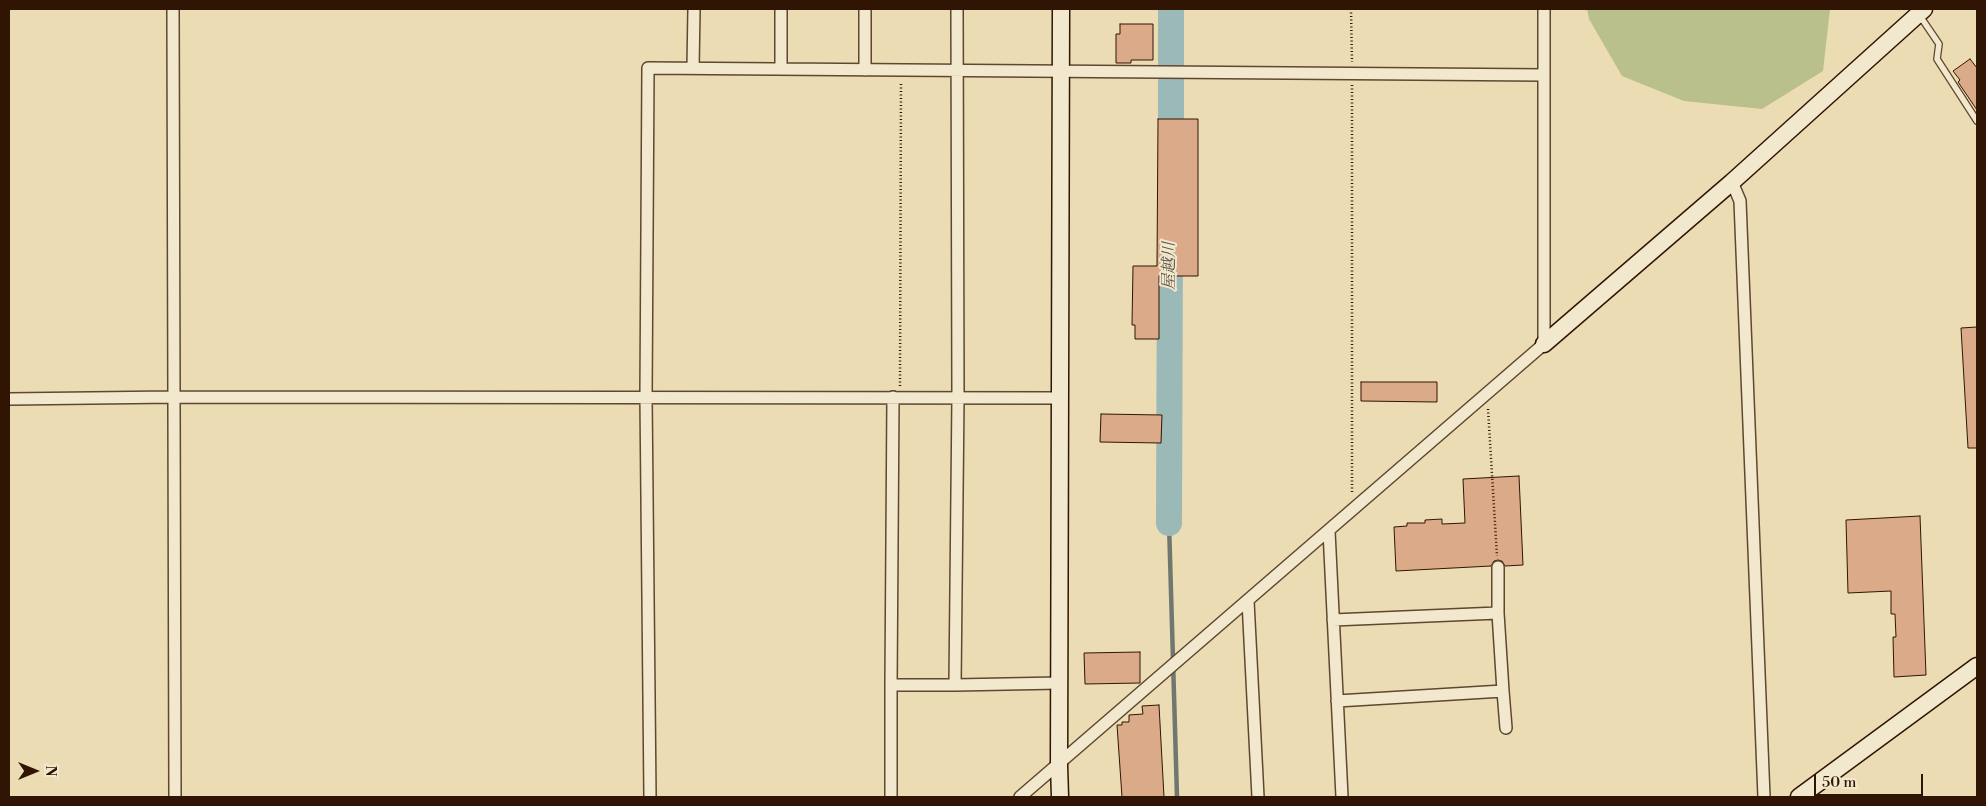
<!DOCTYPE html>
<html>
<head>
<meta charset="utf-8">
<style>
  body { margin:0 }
  #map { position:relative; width:1986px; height:806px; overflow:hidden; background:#ebdcb3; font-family:"Libre Bodoni",serif }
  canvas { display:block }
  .frame { position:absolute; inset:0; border:10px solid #301504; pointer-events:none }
  .north { position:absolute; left:10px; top:746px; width:50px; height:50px; -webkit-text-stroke:4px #f2e8ce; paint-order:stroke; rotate:90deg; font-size:14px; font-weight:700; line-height:20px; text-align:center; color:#301504 }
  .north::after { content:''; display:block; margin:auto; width:18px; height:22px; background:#301504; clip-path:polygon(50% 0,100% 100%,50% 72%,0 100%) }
  .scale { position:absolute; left:1814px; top:774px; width:109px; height:22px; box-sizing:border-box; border:2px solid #301504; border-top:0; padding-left:6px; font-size:15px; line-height:18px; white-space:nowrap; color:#301504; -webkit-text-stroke:4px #f2e8ce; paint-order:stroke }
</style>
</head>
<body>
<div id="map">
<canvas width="1986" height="806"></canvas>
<div class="frame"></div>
<div class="north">N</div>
<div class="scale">50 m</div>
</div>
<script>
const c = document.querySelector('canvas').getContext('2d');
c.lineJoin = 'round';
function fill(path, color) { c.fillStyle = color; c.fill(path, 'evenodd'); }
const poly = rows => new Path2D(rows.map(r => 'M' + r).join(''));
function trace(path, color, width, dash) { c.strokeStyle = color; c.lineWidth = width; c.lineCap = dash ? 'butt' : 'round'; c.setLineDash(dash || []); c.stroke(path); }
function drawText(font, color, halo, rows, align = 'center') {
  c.font = font + ' "Libre Bodoni","Noto Serif JP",serif'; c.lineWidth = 4; c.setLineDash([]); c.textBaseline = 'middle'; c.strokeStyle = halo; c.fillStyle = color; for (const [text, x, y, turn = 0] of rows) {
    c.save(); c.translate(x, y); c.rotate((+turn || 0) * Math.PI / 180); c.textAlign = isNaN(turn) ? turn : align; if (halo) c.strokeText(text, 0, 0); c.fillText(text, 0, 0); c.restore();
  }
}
fill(poly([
  [1587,9,1830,9,1823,71,1762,109,1684,101,1622,76,1589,19]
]), '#b9c08b');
trace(poly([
  [1169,523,1177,797]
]), '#70776f', 4.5);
trace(poly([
  [1171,155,1171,9],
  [1169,523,1170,241]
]), '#9bb9b6', 26);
const building = poly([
  [1120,24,1153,24,1153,60,1131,60,1131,63,1116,63,1116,34,1120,34,1120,24],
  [1970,59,1977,68,1977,110,1958,82,1960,80,1953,71,1970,59],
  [1158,119,1198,119,1198,276,1159,276,1159,339,1135,339,1135,325,1132,325,1133,266,1157,266,1158,119],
  [1977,327,1977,448,1968,448,1961,328,1977,327],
  [1361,382,1437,382,1437,402,1361,401,1361,382],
  [1101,414,1162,415,1161,443,1100,442,1101,414],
  [1519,476,1523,565,1505,566,1502,561,1498,560,1494,561,1491,566,1396,571,1394,527,1407,526,1407,523,1425,523,1425,520,1442,519,1442,524,1465,523,1463,479,1519,476],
  [1920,516,1926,675,1894,677,1893,637,1896,637,1895,614,1891,614,1891,591,1848,593,1846,520,1920,516],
  [1140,652,1140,683,1085,684,1084,653,1140,652],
  [1159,705,1164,797,1122,797,1117,725,1122,725,1122,722,1129,722,1129,715,1143,714,1142,706,1159,705]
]);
fill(building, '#dbaa88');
trace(building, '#301504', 1);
const lane = poly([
  [1920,16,1939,44,1937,59,1977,121]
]);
const street = poly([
  [173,9,175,797],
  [693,68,694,9],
  [781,69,781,9],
  [865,70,865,9],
  [1732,182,1740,201,1764,797],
  [9,399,173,397,1061,398],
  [1329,531,1342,797],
  [1498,567,1498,613],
  [1248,601,1258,797],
  [1333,620,1498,613,1503,691,1337,701],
  [891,685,893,397],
  [955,685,1059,683],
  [1503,691,1506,728],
  [650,797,646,397,648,68,1544,75],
  [891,797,891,685,955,685,958,397,957,9],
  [1020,797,1544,344,1544,9]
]);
const secondary = poly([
  [1544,344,1732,182,1924,9],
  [1060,797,1059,765,1061,9],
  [1799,797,1977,666]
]);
trace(lane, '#5f4730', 8);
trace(street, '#5f4730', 14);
trace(secondary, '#301504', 19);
trace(poly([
  [1351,9,1352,62],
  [900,386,901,82],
  [1488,409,1497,556],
  [1352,492,1352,85]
]), '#301504', 2.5, [1, 2.5]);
trace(lane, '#f2e8ce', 5.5);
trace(street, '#f2e8ce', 11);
trace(secondary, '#f2e8ce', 16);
drawText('italic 16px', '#554e42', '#f2e8ce', [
  ["屋越川",1170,266,-90]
]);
</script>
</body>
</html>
